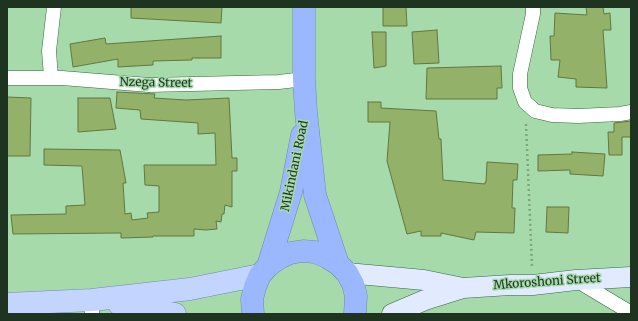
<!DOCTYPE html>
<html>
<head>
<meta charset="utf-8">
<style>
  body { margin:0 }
  #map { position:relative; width:638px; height:321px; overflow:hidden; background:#a6daab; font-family:Merriweather,serif }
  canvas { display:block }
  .frame { position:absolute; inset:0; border:8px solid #1f3321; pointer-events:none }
</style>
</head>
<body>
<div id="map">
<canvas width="638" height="321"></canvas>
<div class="frame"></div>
</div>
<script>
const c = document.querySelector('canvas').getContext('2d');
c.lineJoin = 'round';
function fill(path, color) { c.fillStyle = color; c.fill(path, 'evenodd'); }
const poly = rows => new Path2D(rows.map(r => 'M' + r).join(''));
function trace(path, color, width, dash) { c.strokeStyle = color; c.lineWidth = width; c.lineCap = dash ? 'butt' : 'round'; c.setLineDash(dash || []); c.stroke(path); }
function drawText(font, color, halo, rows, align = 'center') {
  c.font = font + ' Merriweather,serif'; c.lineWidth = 3; c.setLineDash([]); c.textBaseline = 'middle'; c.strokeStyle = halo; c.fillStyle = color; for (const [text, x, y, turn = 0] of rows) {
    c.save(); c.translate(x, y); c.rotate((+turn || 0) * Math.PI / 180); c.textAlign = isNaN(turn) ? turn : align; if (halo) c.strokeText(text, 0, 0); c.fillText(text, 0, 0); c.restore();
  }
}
const building = poly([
  [131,7,222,7,221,23,131,18,131,7],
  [383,7,406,7,407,26,383,26,383,7],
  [586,7,603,7,604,14,610,13,611,30,603,30,607,88,576,87,576,79,558,77,560,60,551,60,550,36,554,36,555,13,587,15,586,7],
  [437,30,439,63,414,64,412,32,437,30],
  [372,32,386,32,386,66,374,68,372,32],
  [221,36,221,58,192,58,192,60,153,61,153,65,118,67,118,59,73,67,70,44,105,38,106,44,221,36],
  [501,66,502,88,497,88,497,99,426,99,427,68,501,66],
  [117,92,155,94,154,98,186,100,229,98,232,158,237,158,237,171,232,171,232,207,225,205,224,214,222,214,221,222,216,221,217,229,206,230,194,229,194,236,153,236,153,237,121,238,121,233,13,234,11,215,66,214,66,206,85,205,82,166,44,165,44,149,120,150,126,183,123,183,125,214,131,213,132,220,148,218,147,213,159,212,159,186,145,185,144,165,216,165,215,133,198,134,198,123,141,119,140,110,116,108,117,92],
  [7,97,31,98,30,156,7,156,7,97],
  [78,98,110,98,116,129,78,132,78,98],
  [368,102,381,102,381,108,436,111,439,139,441,139,443,180,485,184,485,182,486,182,487,162,518,164,517,180,513,180,512,208,515,208,514,233,476,232,474,240,441,233,441,236,421,236,421,231,407,234,387,161,390,122,368,122,368,102],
  [631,121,631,137,622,137,622,155,609,155,608,132,614,132,614,123,631,121],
  [572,152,605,154,603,176,570,174,570,170,538,171,538,155,572,154,572,152],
  [547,207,569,207,568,233,546,232,547,207]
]);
fill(building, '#93b168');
trace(building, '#617740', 1);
const street = poly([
  [533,7,533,14,520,74,520,88,525,102,535,111,552,115,578,116,620,114,631,112],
  [51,77,49,51,54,7],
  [7,78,62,78,149,85,279,82,304,79],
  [576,280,631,313],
  [92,314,92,300]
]);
const secondary = poly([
  [347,273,424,280,463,288],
  [392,314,425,300,463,288,510,285,533,285,576,280,631,277]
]);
const primary = poly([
  [7,304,92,300,190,289,260,275],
  [119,304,175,314]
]);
const highway = poly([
  [304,7,304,79,306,112,315,195,338,264],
  [268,266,291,192,302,135],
  [253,314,252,299,255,287,260,275,268,266,279,258,290,253,303,251,315,252,327,257,338,264,347,273,353,284,356,296,355,314]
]);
trace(street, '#37673e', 15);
trace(secondary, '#37673e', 21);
trace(primary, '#7089b1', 23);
trace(highway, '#7089b1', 23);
trace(poly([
  [526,124,532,266]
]), '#7ca781', 2.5, [2, 3]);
trace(street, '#fff', 14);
trace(secondary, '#e1eaff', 20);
trace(primary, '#c3d4ff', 22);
trace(highway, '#9bb8ff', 22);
drawText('12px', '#1f3321', '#a6daab', [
  ["Nzega Street",156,83,1],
  ["Mikindani Road",295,166,-78],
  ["Mkoroshoni Street",547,282,-4]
]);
</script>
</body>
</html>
